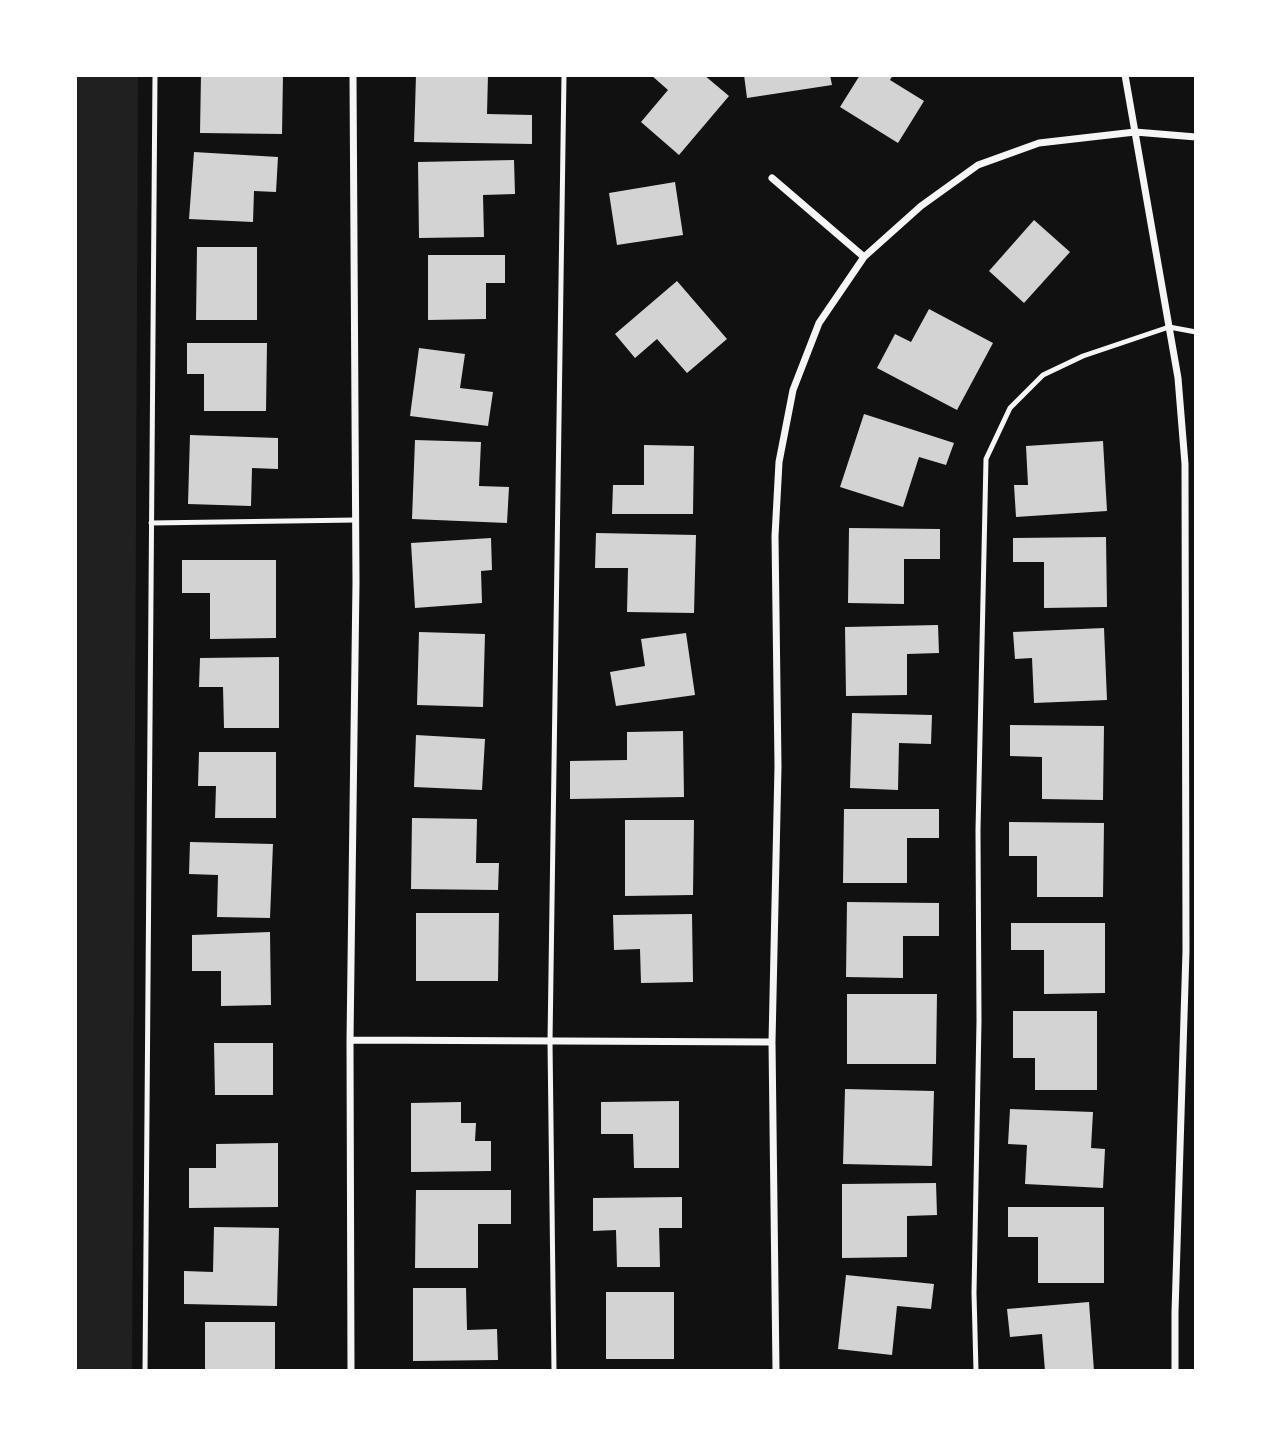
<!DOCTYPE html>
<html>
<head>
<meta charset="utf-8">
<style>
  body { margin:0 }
  #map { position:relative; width:1271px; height:1446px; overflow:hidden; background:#111; font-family:"Nunito Sans",sans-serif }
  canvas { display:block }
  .frame { position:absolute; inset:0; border:77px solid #fff; pointer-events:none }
</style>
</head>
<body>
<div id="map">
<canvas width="1271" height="1446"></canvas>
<div class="frame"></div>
</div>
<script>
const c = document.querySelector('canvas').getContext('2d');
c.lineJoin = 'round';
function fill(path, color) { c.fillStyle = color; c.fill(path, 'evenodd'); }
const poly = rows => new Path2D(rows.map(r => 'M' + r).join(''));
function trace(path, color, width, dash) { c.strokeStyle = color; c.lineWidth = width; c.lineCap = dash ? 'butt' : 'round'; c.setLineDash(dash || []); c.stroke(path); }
fill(poly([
  [75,75,138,75,132,1371,75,1371]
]), '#202020');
fill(poly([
  [201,75,283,75,282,134,200,133],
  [416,75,488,75,487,114,532,115,532,144,414,142],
  [651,75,704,75,729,96,679,155,641,122,668,90],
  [744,75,830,75,832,85,747,98],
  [860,75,893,75,890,80,924,101,898,143,840,107],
  [194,152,278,157,276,192,254,191,253,222,189,219],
  [514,160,515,194,483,195,484,237,419,238,418,162],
  [675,182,683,235,617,245,609,193],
  [1034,220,1070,252,1024,303,989,271],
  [197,247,257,247,257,320,196,320],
  [428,255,505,255,505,283,486,283,486,319,428,320],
  [677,281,727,339,687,373,657,339,635,358,615,334],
  [929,309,993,343,957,410,877,368,895,334,911,342],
  [187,343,267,343,266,411,204,411,204,374,187,374],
  [419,348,465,354,460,388,493,392,488,426,410,416],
  [864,414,954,443,946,465,919,457,903,507,840,487],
  [190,435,278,438,278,469,252,468,251,506,188,504],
  [415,440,481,442,479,486,509,487,507,523,412,519],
  [1103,441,1107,511,1016,517,1014,485,1028,485,1026,446],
  [644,445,694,446,693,514,612,514,613,485,644,485],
  [849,528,940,529,940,559,904,559,904,604,848,603],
  [596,533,696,535,694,613,627,612,628,568,595,568],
  [1106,537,1107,607,1044,608,1044,562,1013,562,1013,538],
  [491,538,492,570,481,571,482,603,415,608,411,543],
  [182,560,276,560,276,638,210,639,210,593,182,593],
  [938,625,939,653,907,654,907,695,846,696,845,627],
  [1104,628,1107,700,1034,703,1032,658,1015,659,1013,632],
  [419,632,485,634,483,707,417,705],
  [686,633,695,695,616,706,610,672,645,666,641,639],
  [279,657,279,728,224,728,223,687,199,687,200,658],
  [852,713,932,715,931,744,899,743,898,790,850,788],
  [1010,725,1104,726,1103,800,1042,799,1042,757,1010,756],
  [683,731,684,797,570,799,570,761,627,760,627,732],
  [416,735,485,739,482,790,414,787],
  [199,752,276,752,276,818,215,818,216,786,198,786],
  [844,809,939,809,939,838,907,838,907,883,843,883],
  [412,818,477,819,476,863,499,863,498,890,411,889],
  [625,820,694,820,693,895,625,896],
  [1009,822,1104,823,1103,897,1037,897,1037,856,1009,856],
  [190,842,273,844,270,918,217,917,218,875,189,874],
  [847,902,939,903,939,936,903,936,903,978,846,977],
  [416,913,499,913,498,981,416,981],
  [692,914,693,982,641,983,640,949,614,950,613,915],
  [1011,923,1105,923,1105,993,1044,994,1044,950,1011,950],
  [270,932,271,1005,221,1006,221,971,192,971,192,935],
  [847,994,937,994,936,1064,847,1064],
  [1013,1011,1097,1011,1097,1090,1035,1090,1035,1058,1013,1058],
  [214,1043,273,1043,273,1095,215,1095],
  [845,1089,934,1091,932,1166,843,1164],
  [679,1101,679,1168,634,1168,633,1134,601,1134,601,1102],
  [461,1102,461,1123,476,1123,475,1141,491,1141,491,1171,411,1172,411,1103],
  [1010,1109,1093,1112,1091,1148,1105,1149,1103,1188,1025,1184,1027,1145,1008,1144],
  [278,1143,278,1207,189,1208,189,1168,216,1168,216,1144],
  [936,1183,937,1215,907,1216,907,1257,842,1258,842,1184],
  [416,1190,511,1190,511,1224,478,1224,478,1268,415,1268],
  [682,1197,682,1228,659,1228,660,1267,617,1267,616,1230,593,1231,593,1198],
  [1008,1207,1104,1207,1104,1283,1038,1283,1038,1237,1008,1237],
  [214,1227,279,1228,277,1306,184,1304,184,1271,213,1272],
  [846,1275,934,1284,931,1309,897,1306,892,1355,838,1349],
  [413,1288,466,1288,467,1330,497,1329,498,1360,413,1361],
  [606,1292,674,1292,674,1359,606,1359],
  [1089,1302,1094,1371,1045,1371,1042,1334,1010,1337,1007,1309],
  [205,1322,275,1322,275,1371,205,1371]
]), '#d3d3d3');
trace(poly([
  [151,523,356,520],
  [145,1371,155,75],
  [554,1371,550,1041,564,75],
  [976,1371,974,1293,979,1021,978,830,986,459,1010,408,1043,375,1083,356,1169,327,1196,332]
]), '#f5f5f5', 5);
trace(poly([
  [1125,75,1178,378,1185,464,1186,951,1175,1312,1175,1371],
  [772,178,864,257],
  [350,1040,772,1042],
  [351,1371,350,1040,356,582,353,75],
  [776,1371,772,1042,778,766,775,536,779,462,793,390,819,323,864,257,921,206,978,165,1039,143,1135,132,1196,137]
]), '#f5f5f5', 7);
</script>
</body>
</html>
